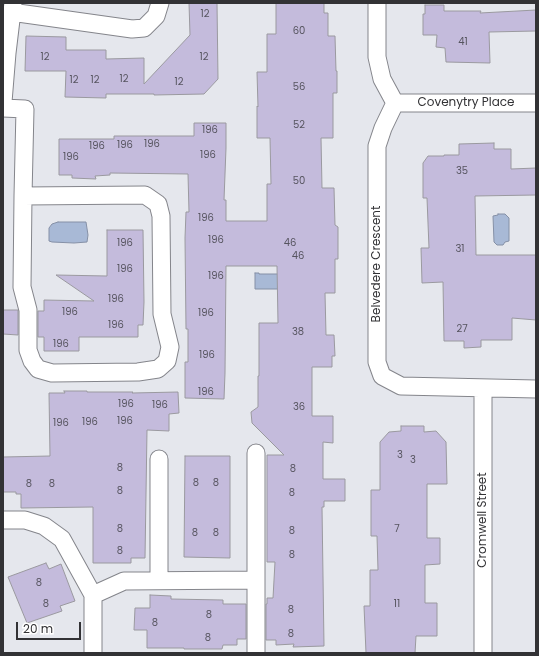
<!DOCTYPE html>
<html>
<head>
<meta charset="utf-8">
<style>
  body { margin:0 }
  #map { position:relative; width:539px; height:656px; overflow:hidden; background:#e5e7ed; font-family:Poppins,sans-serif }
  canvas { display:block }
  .frame { position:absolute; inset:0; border:4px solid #323235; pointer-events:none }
  .scale { position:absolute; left:16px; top:622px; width:65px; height:18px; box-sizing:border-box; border:2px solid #323235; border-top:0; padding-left:5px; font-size:12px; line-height:14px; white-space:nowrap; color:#323235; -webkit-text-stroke:3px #fff; paint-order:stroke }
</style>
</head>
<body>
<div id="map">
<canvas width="539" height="656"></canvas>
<div class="frame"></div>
<div class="scale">20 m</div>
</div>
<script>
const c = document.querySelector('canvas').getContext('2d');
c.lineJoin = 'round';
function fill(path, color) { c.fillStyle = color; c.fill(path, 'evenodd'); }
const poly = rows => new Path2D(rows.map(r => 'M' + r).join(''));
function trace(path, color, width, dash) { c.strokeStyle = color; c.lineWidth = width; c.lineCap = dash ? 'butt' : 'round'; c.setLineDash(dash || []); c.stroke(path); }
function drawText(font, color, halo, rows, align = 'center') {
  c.font = font + ' Poppins,sans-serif'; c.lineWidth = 4; c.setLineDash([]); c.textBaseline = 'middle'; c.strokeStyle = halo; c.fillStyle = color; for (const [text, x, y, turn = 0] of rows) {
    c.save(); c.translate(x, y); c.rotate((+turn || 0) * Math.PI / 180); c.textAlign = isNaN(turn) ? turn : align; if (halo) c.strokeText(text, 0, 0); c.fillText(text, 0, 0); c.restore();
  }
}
const water = poly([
  [498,214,505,214,509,218,509,241,505,242,503,245,497,245,494,242,493,216,498,215,498,214],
  [58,222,86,222,88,235,87,242,74,243,52,242,49,241,49,228,52,224,58,222],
  [255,273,259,273,259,274,280,274,288,289,255,289,255,273]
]);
fill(water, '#a8b9d6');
trace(water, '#8590a6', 1);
const building = poly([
  [189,3,217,3,218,79,204,94,154,95,154,94,106,94,106,98,65,97,66,71,25,71,26,36,66,37,66,50,106,50,106,59,144,58,144,84,190,35,189,3],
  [276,3,324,3,324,13,328,13,328,36,335,36,336,71,337,71,337,93,333,93,333,138,321,138,322,188,334,188,335,225,338,227,338,259,335,259,335,293,325,293,326,335,334,335,335,356,332,356,332,367,312,367,312,416,333,416,333,443,323,442,323,479,345,479,345,501,324,501,324,507,322,507,324,646,293,647,294,644,276,645,276,640,266,640,266,604,267,604,267,598,273,598,275,562,267,562,267,455,284,455,252,423,251,412,258,407,258,376,259,376,259,323,278,323,277,266,226,266,225,373,224,399,185,398,185,362,188,362,188,329,186,329,185,238,186,212,189,212,188,174,110,173,110,175,95,176,96,179,72,178,72,175,59,175,59,139,114,139,114,136,194,136,194,123,226,123,226,148,224,200,226,200,226,221,267,221,267,184,271,184,270,138,257,138,257,106,258,107,257,72,267,72,267,34,276,34,276,3],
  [425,5,444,5,444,11,481,11,480,13,536,10,536,31,489,32,490,63,446,62,445,48,436,47,437,35,423,35,423,14,425,14,425,5],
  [494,143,494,149,511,149,511,169,536,168,536,195,475,196,476,255,536,255,536,320,512,318,512,340,481,340,481,347,464,348,464,341,444,341,443,282,422,283,421,248,429,248,427,198,423,198,423,163,428,156,444,156,444,155,459,155,459,144,494,143],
  [107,230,143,230,144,302,143,325,138,325,138,337,79,337,79,351,44,351,44,337,38,337,38,311,44,311,44,300,94,301,56,275,107,276,107,230],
  [3,310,18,310,18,335,3,334,3,310],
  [64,391,87,391,87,392,133,392,132,393,178,392,179,413,169,414,169,431,147,430,145,558,131,558,131,563,93,563,93,507,21,508,21,494,16,494,16,492,3,492,3,457,50,456,49,393,65,393,64,391],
  [401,426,424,426,424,432,436,431,446,442,447,484,427,484,427,538,440,538,440,564,425,565,425,603,437,603,437,636,416,636,415,653,366,653,364,606,370,606,370,570,378,570,377,536,371,536,371,490,380,490,380,442,389,432,401,431,401,426],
  [185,456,230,456,230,558,184,557,185,456],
  [46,563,49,569,61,564,75,601,60,606,62,611,27,623,8,577,46,563],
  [150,595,171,596,171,599,223,600,223,604,246,604,246,639,237,639,237,645,223,645,222,649,184,649,184,648,147,648,147,630,134,630,135,608,150,608,150,595]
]);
fill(building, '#c4bbdc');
trace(building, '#9a999f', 1);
const street = poly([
  [377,3,377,57,382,79,395,103],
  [11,12,132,29,144,28,156,16,160,3],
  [3,102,7,53,13,3],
  [395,103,383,128,377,146,377,362,382,376,401,386,536,389],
  [395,103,536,103],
  [3,108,25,109,23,196,22,287,28,310,28,350,32,361,38,369,52,373,138,372,158,369,167,361,170,347,162,314,161,216,158,204,145,195,23,196],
  [483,388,483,653],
  [256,453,256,653],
  [159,459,159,580],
  [3,520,25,520,44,526,62,539,93,595],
  [93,653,93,595,124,581,256,580]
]);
trace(street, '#84858b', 19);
trace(street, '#fff', 17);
drawText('10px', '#56545f', null, [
  ["12",205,14],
  ["60",299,31],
  ["41",463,42],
  ["12",45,57],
  ["12",204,57],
  ["12",124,79],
  ["12",74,80],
  ["12",95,80],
  ["12",179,82],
  ["56",299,87],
  ["52",299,125],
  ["196",210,130],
  ["196",152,144],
  ["196",125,145],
  ["196",97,146],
  ["196",208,155],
  ["196",71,157],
  ["35",462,171],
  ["50",299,181],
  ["196",206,218],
  ["196",216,240],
  ["196",125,243],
  ["46",290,243],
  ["31",460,249],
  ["46",298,256],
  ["196",125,269],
  ["196",216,276],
  ["196",116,299],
  ["196",70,312],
  ["196",206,313],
  ["196",116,325],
  ["27",462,329],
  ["38",298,332],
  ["196",61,344],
  ["196",207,355],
  ["196",206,392],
  ["196",126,404],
  ["196",160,405],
  ["36",299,407],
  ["196",125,421],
  ["196",90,422],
  ["196",61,423],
  ["3",400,455],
  ["3",413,460],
  ["8",120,468],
  ["8",293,469],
  ["8",196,483],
  ["8",216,483],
  ["8",29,484],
  ["8",52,484],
  ["8",120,491],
  ["8",292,493],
  ["8",120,529],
  ["7",397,529],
  ["8",292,531],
  ["8",195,533],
  ["8",216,533],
  ["8",120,551],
  ["8",292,555],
  ["8",39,583],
  ["8",46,604],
  ["11",397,604],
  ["8",291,610],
  ["8",209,615],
  ["8",155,623],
  ["8",291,634],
  ["8",208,638]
]);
drawText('12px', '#323235', '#fff', [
  ["Covenytry Place",466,103],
  ["Belvedere Crescent",377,264,-90],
  ["Cromwell Street",483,520,-90]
]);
</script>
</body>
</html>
